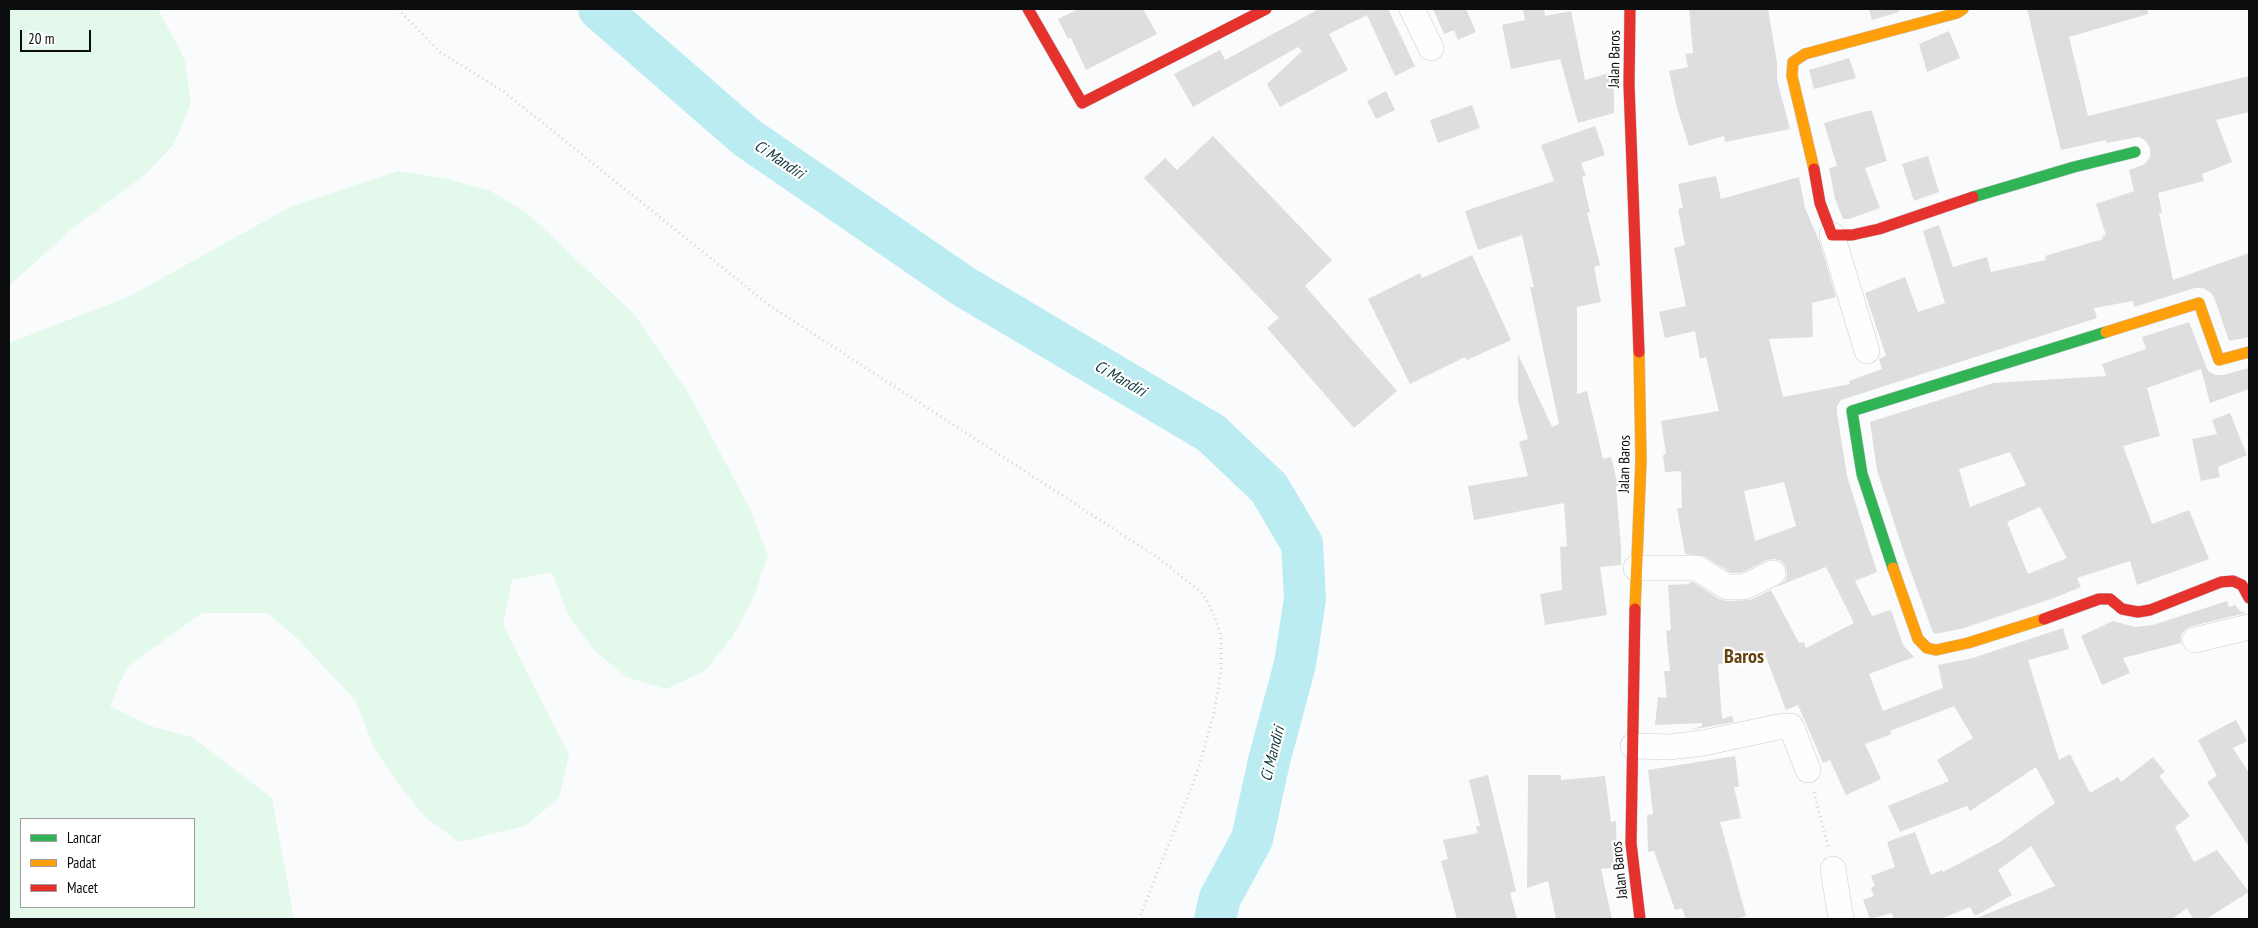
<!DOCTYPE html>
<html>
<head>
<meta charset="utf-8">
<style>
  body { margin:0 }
  #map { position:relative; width:2258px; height:928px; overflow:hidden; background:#fafbfd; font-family:"PT Sans Narrow",sans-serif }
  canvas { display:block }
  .frame { position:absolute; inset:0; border:10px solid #0c0d0e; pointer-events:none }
  .legend { position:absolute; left:20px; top:818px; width:175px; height:90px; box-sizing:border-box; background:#fff; border:1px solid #9e9e9f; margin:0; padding:6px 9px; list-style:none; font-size:15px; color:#0c0d0e }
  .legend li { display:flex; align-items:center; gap:10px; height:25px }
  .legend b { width:25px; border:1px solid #9e9e9f }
  .scale { position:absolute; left:20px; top:30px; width:71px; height:22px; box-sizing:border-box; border:2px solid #0c0d0e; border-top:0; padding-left:6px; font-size:15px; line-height:18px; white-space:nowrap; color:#0c0d0e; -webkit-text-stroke:4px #fff; paint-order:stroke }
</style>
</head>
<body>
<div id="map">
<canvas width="2258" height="928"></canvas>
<div class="frame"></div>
<ul class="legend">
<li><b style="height:6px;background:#30b455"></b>Lancar</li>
<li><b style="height:6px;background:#ff9f0a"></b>Padat</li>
<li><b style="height:6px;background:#e5322d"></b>Macet</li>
</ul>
<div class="scale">20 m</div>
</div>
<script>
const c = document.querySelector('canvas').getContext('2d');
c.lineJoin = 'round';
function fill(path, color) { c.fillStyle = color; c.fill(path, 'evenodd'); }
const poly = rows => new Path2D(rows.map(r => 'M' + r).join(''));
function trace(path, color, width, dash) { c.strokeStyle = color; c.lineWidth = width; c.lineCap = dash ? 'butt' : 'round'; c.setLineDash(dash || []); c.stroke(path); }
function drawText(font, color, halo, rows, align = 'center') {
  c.font = font + ' "PT Sans Narrow",sans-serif'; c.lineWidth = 4.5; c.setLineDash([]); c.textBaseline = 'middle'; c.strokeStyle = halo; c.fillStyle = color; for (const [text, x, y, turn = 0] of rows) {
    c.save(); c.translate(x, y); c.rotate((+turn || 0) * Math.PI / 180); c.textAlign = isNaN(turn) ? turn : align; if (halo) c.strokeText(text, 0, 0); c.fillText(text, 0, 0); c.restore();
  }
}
fill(poly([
  [9,9,158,9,185,60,191,103,174,144,145,175,73,228,9,286],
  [398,171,442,178,489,190,527,213,634,314,688,392,750,509,768,555,754,597,733,636,705,671,666,689,626,677,594,650,568,615,552,572,512,580,503,625,569,755,559,798,525,826,459,842,424,816,398,783,373,746,356,701,298,639,267,613,202,613,127,667,110,706,150,726,192,737,272,798,294,919,9,919,9,343,130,296,290,207],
  [21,819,194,819,194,907,21,907]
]), '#e2f9eb');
trace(poly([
  [599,9,746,137,963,286,1211,433,1269,488,1302,544,1305,599,1295,664,1269,761,1252,839,1220,898,1215,919]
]), '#baecf2', 42);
fill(poly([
  [1079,9,1143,9,1157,34,1086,70,1071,38,1068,39,1058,19],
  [1319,9,1388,9,1415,66,1395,76,1367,15,1329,34,1348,70,1280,107,1267,84,1302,51,1298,47,1193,107,1174,74,1220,50,1225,60],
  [1433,9,1466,9,1476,32,1458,40,1454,30,1444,34],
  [1523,9,1544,9,1545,16,1571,11,1585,80,1609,73,1614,91,1614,113,1578,123,1560,59,1511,69,1502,25,1525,20],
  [1689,9,1768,9,1777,62,1777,80,1790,129,1725,142,1724,136,1689,146,1677,108,1669,71,1688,67,1685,54,1693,53],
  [1869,9,1898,9,1899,12,1872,20],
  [2027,9,2147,9,2148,14,2069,37,2088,116,2249,76,2249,112,2216,120,2232,162,2202,174,2204,181,2158,193,2162,213,2159,213,2173,280,2249,253,2249,337,2229,341,2214,297,2210,292,2203,288,2195,288,2134,307,2133,301,2094,308,2097,318,1841,400,1837,406,1837,413,1847,476,1877,572,1855,581,1872,616,1891,610,1903,645,1914,657,1869,674,1883,711,1943,688,1938,665,1973,658,2063,628,2069,649,2028,660,2059,760,2070,754,2090,793,2118,777,2121,782,2153,757,2165,772,2159,776,2190,816,2175,827,2194,862,2217,850,2249,892,2206,919,2193,919,2187,908,2172,919,1975,919,2055,886,2031,846,1998,870,2012,895,1975,916,1970,907,1940,919,1894,919,1892,913,1870,919,1863,900,1874,896,1871,888,1875,886,1871,876,1895,867,1887,842,1915,832,1931,875,1942,870,1943,872,2000,842,2055,803,2036,767,1970,811,1967,806,1900,832,1888,806,1949,781,1937,760,1973,738,1954,706,1890,731,1892,734,1865,744,1881,779,1846,795,1830,760,1823,763,1798,705,1786,710,1766,657,1757,662,1718,664,1722,719,1732,716,1734,722,1690,730,1702,726,1702,723,1655,725,1658,697,1667,698,1664,671,1670,671,1666,631,1671,630,1668,585,1690,584,1689,582,1693,582,1719,599,1727,601,1750,600,1771,590,1799,643,1804,642,1806,648,1854,623,1826,567,1776,587,1785,581,1787,575,1786,567,1781,561,1774,559,1767,560,1741,573,1731,573,1704,556,1685,554,1677,508,1682,508,1681,471,1665,472,1663,455,1666,454,1661,421,1719,411,1706,357,1700,359,1695,331,1665,338,1659,312,1686,306,1674,248,1685,245,1678,209,1683,208,1678,184,1716,176,1721,199,1799,177,1805,208,1820,243,1836,297,1812,303,1813,337,1769,339,1783,397,1850,384,1849,381,1882,369,1879,359,1886,356,1865,293,1905,277,1918,312,1945,303,1923,231,1939,225,1953,267,1987,257,1991,272,2046,260,2045,256,2103,239,2102,236,2106,235,2096,204,2134,191,2129,170,2145,164,2150,157,2150,148,2146,141,2139,137,2106,143,2106,140,2061,150],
  [1784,482,1796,526,1755,541,1744,491],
  [1949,31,1960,58,1927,72,1919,44],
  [1849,58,1856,78,1814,89,1809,70],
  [1386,91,1395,110,1376,119,1367,101],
  [1472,105,1480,128,1438,143,1430,120],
  [1867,111,1872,111,1887,161,1865,168,1880,208,1849,219,1843,219,1835,199,1829,168,1837,166,1824,123],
  [1595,126,1605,155,1581,163,1586,176,1582,177,1590,212,1587,213,1600,265,1594,267,1601,302,1577,307,1577,394,1587,391,1603,459,1611,457,1618,486,1616,487,1621,547,1621,565,1600,567,1607,615,1545,625,1540,594,1562,590,1560,547,1567,546,1564,503,1474,520,1468,486,1528,476,1519,442,1528,439,1518,401,1518,354,1552,427,1559,424,1530,287,1534,287,1522,235,1478,250,1465,211,1554,181,1541,145],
  [1213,136,1332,260,1305,286,1397,391,1354,428,1267,328,1279,318,1144,178,1165,158,1177,170],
  [1928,156,1939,192,1914,201,1902,164],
  [1472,255,1511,340,1467,360,1465,357,1410,384,1368,299,1420,273,1422,278],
  [2189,322,2208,371,2215,375,2223,375,2249,368,2249,389,2210,403,2201,369,2147,388,2160,436,2123,446,2152,524,2189,510,2209,559,2137,585,2130,561,2077,578,2081,587,2054,598,1964,628,1935,634,1932,630,1903,550,1877,470,1870,422,1993,383,2106,376,2102,364,2146,349,2142,337],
  [2010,452,2026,485,1970,507,1959,469],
  [2040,507,2067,558,2028,574,2007,522],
  [2230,413,2247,455,2218,467,2220,477,2201,481,2192,439,2217,434,2212,420],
  [2227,601,2229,607,2235,605,2240,611,2246,613,2192,626,2186,629,2181,635,2181,643,2123,658,2130,673,2102,685,2081,636,2113,621,2135,627,2153,625],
  [2236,720,2247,741,2233,748,2249,773,2249,847,2207,782,2217,776,2198,740],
  [1735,756,1739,787,1734,787,1741,818,1720,822,1746,916,1735,919,1686,919,1682,908,1675,910,1654,851,1648,852,1647,815,1653,814,1648,770],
  [1488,775,1516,891,1510,893,1517,919,1457,919,1441,861,1448,859,1443,840,1478,833,1476,826,1480,826,1469,780],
  [1528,775,1561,775,1561,780,1605,776,1611,822,1616,821,1617,867,1601,869,1612,919,1556,919,1548,881,1527,888]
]), '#dededf');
const street = poly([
  [1412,9,1431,48],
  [1832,235,1867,351],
  [1636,568,1697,568,1727,587,1744,587,1773,573],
  [2195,640,2249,627],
  [1633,746,1669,747,1703,743,1778,727,1791,726,1808,770],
  [1833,869,1841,919]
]);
const fast = poly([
  [1973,197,2074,167,2135,152],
  [1893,568,1862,474,1852,411,2106,332]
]);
const slow = poly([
  [1814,169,1792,76,1793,62,1805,54,1957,13,1963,9],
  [2106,332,2199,303,2219,360,2249,352],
  [1893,568,1918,639,1927,648,1936,650,1968,643,2044,619],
  [1635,609,1641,460,1639,352]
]);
const jam = poly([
  [1028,9,1082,103,1266,9],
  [1630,9,1629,85,1639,352],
  [1814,169,1820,203,1832,235,1852,235,1879,229,1973,197],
  [1635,609,1631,843,1640,919],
  [2044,619,2099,599,2110,599,2122,609,2138,612,2150,610,2221,582,2233,581,2242,585,2249,598]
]);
trace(street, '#cacbcd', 26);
trace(fast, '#cacbcd', 12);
trace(slow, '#cacbcd', 12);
trace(jam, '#cacbcd', 12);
trace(poly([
  [398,9,440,52,503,91,769,305,1157,557,1203,594,1213,613,1221,636,1221,671,1214,713,1198,770,1139,919],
  [1814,792,1828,847]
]), '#d3d3d3', 3, [1, 4]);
trace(street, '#fefeff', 25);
trace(fast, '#30b455', 11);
trace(slow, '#ff9f0a', 11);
trace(jam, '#e5322d', 11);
drawText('15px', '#0c0d0e', '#fff', [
  ["Jalan Baros",1615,59,-89],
  ["Jalan Baros",1625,464,-89],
  ["Jalan Baros",1620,870,-96]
]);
drawText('italic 16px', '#15383c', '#fff', [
  ["Ci Mandiri",779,160,34],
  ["Ci Mandiri",1120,379,30],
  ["Ci Mandiri",1273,754,-76]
]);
drawText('bold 20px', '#65410f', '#fff', [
  ["Baros",1744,657]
]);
</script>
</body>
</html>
